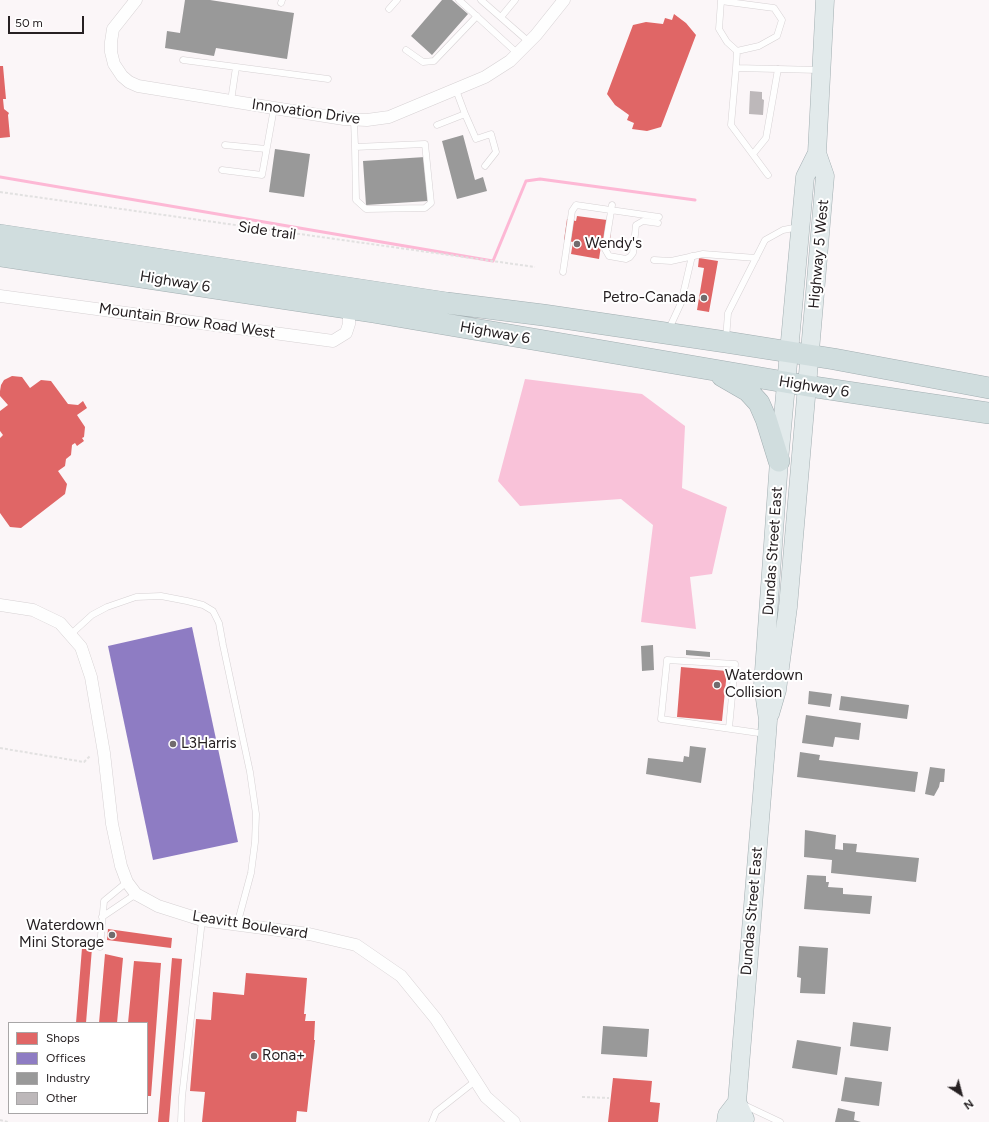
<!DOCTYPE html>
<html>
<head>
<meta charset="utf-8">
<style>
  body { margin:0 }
  #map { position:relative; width:989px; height:1122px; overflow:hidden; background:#fbf6f8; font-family:Figtree,sans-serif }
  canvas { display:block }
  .legend { position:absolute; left:8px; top:1022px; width:140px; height:92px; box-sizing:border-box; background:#fff; border:1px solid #a8a6a7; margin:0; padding:5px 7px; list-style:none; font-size:12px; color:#262022 }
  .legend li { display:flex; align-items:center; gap:8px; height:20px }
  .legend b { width:20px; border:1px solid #a8a6a7 }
  .north { position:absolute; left:941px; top:1074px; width:40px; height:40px; -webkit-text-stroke:3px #fff; paint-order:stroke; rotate:144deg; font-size:11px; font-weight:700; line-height:16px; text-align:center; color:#262022 }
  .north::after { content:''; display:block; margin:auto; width:14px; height:18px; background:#262022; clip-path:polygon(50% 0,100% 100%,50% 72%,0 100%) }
  .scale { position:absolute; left:8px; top:16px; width:76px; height:18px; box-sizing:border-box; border:2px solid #262022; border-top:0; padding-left:5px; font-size:12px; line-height:14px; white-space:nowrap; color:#262022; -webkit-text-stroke:3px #fff; paint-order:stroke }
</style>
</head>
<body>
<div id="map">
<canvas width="989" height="1122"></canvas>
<ul class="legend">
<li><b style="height:11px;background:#e06666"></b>Shops</li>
<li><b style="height:11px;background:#8e7cc3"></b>Offices</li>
<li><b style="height:11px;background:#999"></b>Industry</li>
<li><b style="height:11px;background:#bdb8ba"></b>Other</li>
</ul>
<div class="north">N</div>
<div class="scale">50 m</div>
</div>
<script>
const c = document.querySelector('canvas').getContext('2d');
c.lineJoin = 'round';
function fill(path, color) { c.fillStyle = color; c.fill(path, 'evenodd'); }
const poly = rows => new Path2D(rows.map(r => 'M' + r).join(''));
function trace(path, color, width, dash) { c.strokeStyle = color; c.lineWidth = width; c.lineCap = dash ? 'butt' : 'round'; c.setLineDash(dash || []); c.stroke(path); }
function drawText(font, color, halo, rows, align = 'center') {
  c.font = font + ' Figtree,sans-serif'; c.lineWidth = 4; c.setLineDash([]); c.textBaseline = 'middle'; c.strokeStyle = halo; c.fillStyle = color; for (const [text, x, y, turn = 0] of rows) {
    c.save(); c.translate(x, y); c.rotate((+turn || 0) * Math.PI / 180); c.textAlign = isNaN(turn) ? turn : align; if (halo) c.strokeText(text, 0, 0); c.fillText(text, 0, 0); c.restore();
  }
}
fill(poly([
  [525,379,642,394,685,426,682,488,727,507,712,574,690,577,696,629,641,622,653,525,621,499,520,506,498,481]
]), '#f9c2d9');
fill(poly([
  [674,14,686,23,696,35,661,127,647,131,632,129,634,123,627,120,629,115,615,105,607,94,633,25,646,22,663,24,665,18,672,20],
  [0,66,3,66,6,99,3,99,4,109,9,113,8,115,10,137,0,138],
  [577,216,607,220,605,231,611,232,609,247,601,246,599,259,571,254,573,242,564,240,567,219,576,221],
  [699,258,718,261,709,312,697,310,704,268,698,267],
  [12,376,22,377,30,388,41,380,51,381,68,404,78,405,83,401,87,408,77,415,85,427,84,437,82,438,84,441,77,446,75,443,72,445,71,455,66,459,65,466,58,471,67,484,65,494,21,528,10,527,0,513,0,438,3,435,0,431,0,411,8,405,0,396,0,391,1,385,4,380],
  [681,667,727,671,722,721,677,717],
  [108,929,172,938,171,948,107,940],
  [82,948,92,948,86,1023,76,1023],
  [105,954,123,958,117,1023,99,1023],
  [172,958,182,959,169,1122,158,1122],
  [134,961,161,963,151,1096,147,1096,147,1023,128,1023],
  [246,973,307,978,304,1014,306,1014,305,1021,315,1021,314,1040,315,1040,307,1112,297,1111,296,1122,202,1122,205,1092,190,1091,196,1019,211,1020,213,992,244,995],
  [613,1078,652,1081,650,1102,660,1103,658,1122,608,1122]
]), '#e06666');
fill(poly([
  [192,627,238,842,153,860,108,646]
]), '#8e7cc3');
fill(poly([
  [185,0,210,0,294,13,287,59,216,48,214,56,165,48,167,31,180,33],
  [442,0,452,0,468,14,432,55,411,36],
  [463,135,475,180,483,177,487,191,457,199,442,141],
  [275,149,310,154,304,197,269,192],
  [425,157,428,201,366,205,363,161],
  [653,645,654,670,642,671,641,646],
  [686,650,710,652,710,657,686,655],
  [809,691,832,694,830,707,808,704],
  [841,696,909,705,907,719,839,710],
  [806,715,861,723,859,740,835,737,833,747,802,743],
  [690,746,706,748,701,783,646,774,648,758,683,762,684,756,689,757],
  [800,752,820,755,819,760,918,772,915,792,797,777],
  [930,767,945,769,944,782,940,782,939,787,934,796,925,794],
  [805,830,836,835,835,849,843,850,843,843,857,844,856,852,919,858,916,882,831,873,832,860,804,857],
  [807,875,826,876,826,882,829,882,828,887,843,888,843,894,872,896,870,914,804,909],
  [799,946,828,948,825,994,800,993,801,978,797,977],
  [853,1022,891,1027,888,1051,850,1046],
  [603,1026,649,1029,647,1057,601,1054],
  [797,1040,841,1047,837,1075,792,1068],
  [845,1077,882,1082,879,1106,841,1101],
  [838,1108,855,1112,854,1120,861,1122,835,1122]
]), '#999');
trace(poly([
  [0,177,493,261,526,181,540,179,695,200]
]), '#fdb8d5', 3);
fill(poly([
  [750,91,762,92,762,99,764,100,763,115,749,114]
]), '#bdb8ba');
const lane = poly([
  [459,0,517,53],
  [481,0,529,42],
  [281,3,282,0],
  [389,9,397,0],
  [501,17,515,0],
  [406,50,423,62,434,61,477,16],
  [183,60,328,79],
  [736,68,737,51,727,42,719,29,721,1,774,8,782,20,777,36,759,46,737,51],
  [231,101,236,67],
  [465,114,476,139,491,134,496,152,485,166],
  [354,120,355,147,356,200,366,209,425,208,431,203,425,144,355,147],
  [437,125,465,114,456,90],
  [225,145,266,149],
  [753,154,766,138,778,69],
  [222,170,262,175,274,108],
  [768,175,731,125,736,68,819,70],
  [612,205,605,249,609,256,626,259,630,257,633,253,636,225,643,221,658,223],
  [654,260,671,261,703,254,756,258],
  [563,272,572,211,576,205,659,217],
  [668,331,681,303,692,256],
  [726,339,728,313,765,240,783,230,799,227],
  [70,635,92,615,107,607,136,597,161,596,187,601,203,605,213,611,219,623,223,645,250,772,256,814,255,842,251,873,237,925],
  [729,728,735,664,667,660,661,719,766,734],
  [102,917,136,894],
  [100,947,104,901,127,882],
  [744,1105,780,1122],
  [181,1122,182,1097,202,920],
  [432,1122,436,1112,474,1082]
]);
const street = poly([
  [136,0,113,29,111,42,111,52,114,64,122,76,129,82,138,86,274,108,344,119,367,120,389,117,485,77,510,61,536,35,564,0],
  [0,296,333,341,346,333,349,324,349,308],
  [0,605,33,610,60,623,81,647,91,677,104,753,112,824,121,866,127,882,136,894,158,906,202,920,309,934,356,945,401,976,436,1019,486,1097,514,1122]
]);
const primary = poly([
  [770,714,777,690,788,607,825,176,817,153,825,0],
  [726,1122,727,1115,737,1102],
  [744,1122,745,1119,737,1102,767,734,768,720,763,685,779,461,805,177,817,153]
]);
const highway = poly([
  [0,235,447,303,543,315,726,342,834,359,989,388],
  [0,256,374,312,808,386,989,413],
  [722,376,748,391,759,403,766,419,779,461]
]);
trace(lane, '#d6d1d3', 7);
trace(street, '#d6d1d3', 13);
trace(primary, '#a2aeb1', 19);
trace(highway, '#a2aeb1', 22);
trace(poly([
  [0,192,535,267],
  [0,748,84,762,91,755],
  [582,1097,609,1098],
  [0,1120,8,1122]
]), '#e2e1e1', 2, [3, 2]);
trace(lane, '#fefefe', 6);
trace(street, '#fefefe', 12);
trace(primary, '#e2eaeb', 18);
trace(highway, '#d0ddde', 21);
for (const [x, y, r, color] of [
  [577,244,4,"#716b6d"],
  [704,298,4,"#716b6d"],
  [717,685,4,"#716b6d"],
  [173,744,4,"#716b6d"],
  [112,935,4,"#716b6d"],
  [254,1056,4,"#716b6d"]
]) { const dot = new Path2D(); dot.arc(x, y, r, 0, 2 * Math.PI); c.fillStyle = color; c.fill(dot); trace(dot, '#fff', 1.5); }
drawText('15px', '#262022', '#fff', [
  ["Innovation Drive",306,112,8],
  ["Side trail",267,231,8],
  ["Highway 5 West",819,254,-85],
  ["Highway 6",175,282,9],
  ["Mountain Brow Road West",187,321,8],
  ["Highway 6",495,333,10],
  ["Highway 6",814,387,9],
  ["Dundas Street East",773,551,-86],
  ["Dundas Street East",752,911,-85],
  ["Leavitt Boulevard",250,925,9]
]);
drawText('15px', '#262022', '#fff', [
  ["Wendy's",585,244],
  ["Petro-Canada",696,298,"right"],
  ["Waterdown",725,676],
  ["Collision",725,693],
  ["L3Harris",181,744],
  ["Waterdown",104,926,"right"],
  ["Mini Storage",104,943,"right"],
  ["Rona+",262,1056]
], 'left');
</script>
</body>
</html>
